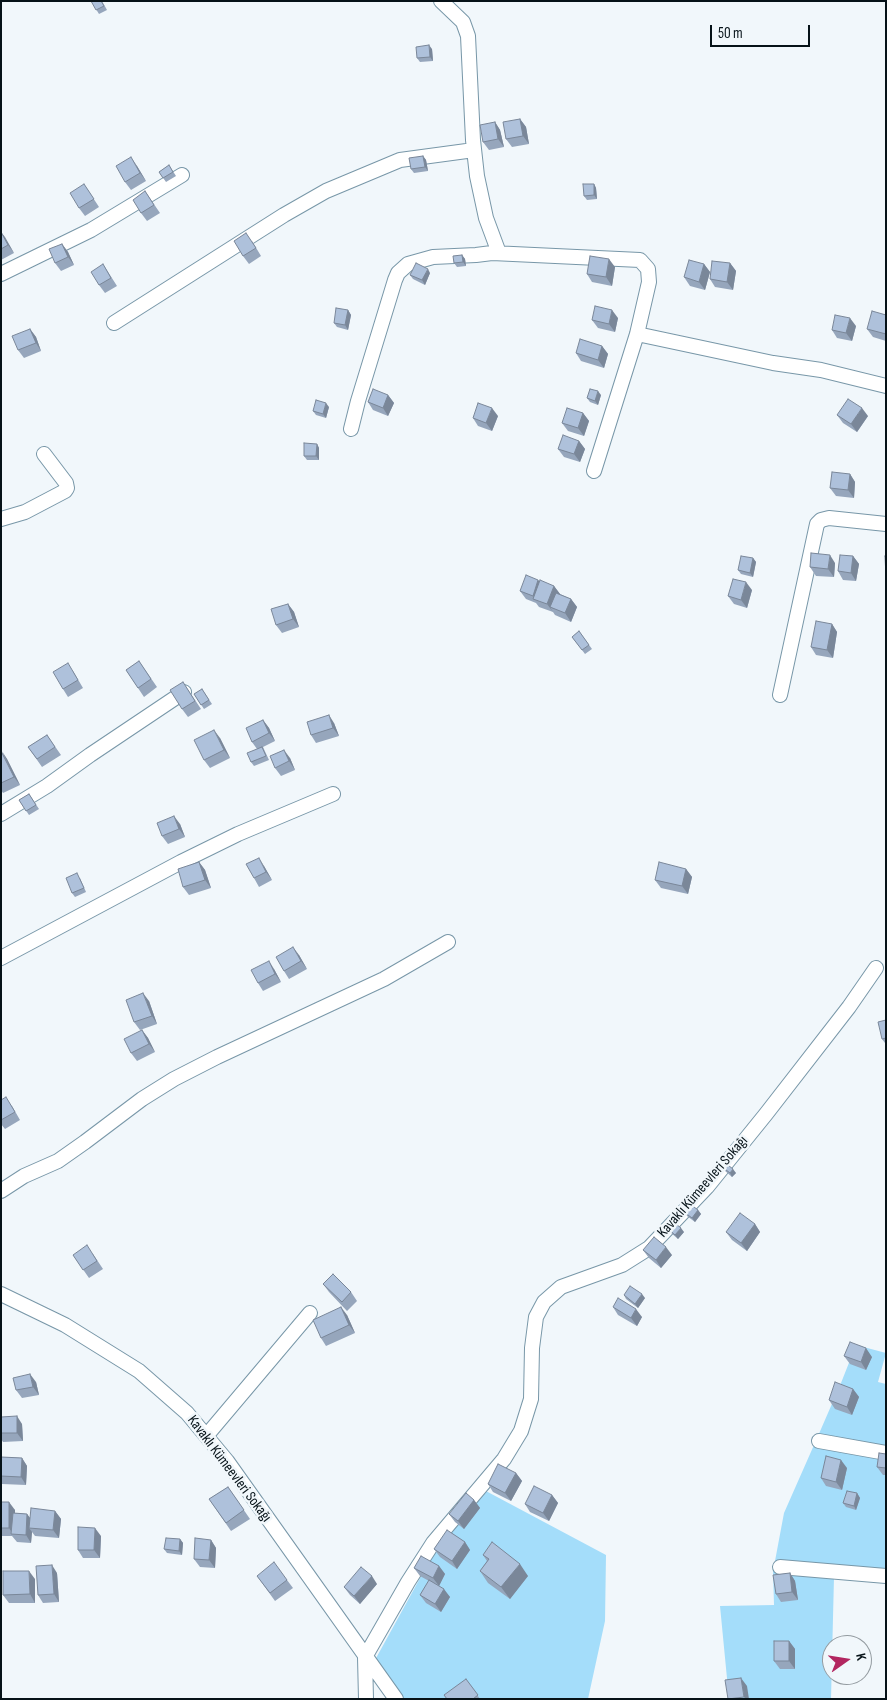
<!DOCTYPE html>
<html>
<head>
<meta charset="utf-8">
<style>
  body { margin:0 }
  #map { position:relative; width:887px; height:1700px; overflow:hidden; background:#f1f7fb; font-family:"Sofia Sans Condensed",sans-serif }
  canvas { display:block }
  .frame { position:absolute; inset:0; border:2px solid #061218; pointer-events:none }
  .north { position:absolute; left:822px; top:1635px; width:50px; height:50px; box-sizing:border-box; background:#f1f7fb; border:1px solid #939ba0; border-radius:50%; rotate:77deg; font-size:14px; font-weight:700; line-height:20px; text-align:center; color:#061218 }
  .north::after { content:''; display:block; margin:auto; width:18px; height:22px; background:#b22660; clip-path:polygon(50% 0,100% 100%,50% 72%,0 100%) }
  .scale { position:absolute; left:710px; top:25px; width:100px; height:22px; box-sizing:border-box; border:2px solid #061218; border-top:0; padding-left:6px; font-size:15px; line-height:18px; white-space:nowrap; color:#061218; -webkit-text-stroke:4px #f1f7fb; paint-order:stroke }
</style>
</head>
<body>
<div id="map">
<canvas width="887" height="1700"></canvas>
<div class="frame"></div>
<div class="north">K</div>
<div class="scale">50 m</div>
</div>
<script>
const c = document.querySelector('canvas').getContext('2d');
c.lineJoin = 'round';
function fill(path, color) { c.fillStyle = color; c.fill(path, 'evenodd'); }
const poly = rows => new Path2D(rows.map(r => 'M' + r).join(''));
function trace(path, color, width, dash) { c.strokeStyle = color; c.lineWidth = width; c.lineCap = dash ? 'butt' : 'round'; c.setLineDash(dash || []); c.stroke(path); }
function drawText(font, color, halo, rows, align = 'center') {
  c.font = font + ' "Sofia Sans Condensed",sans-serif'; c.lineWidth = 5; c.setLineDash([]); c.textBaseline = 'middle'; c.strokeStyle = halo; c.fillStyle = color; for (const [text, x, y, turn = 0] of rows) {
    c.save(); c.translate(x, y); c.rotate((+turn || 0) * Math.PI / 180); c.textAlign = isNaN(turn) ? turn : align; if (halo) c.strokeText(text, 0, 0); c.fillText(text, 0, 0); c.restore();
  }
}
fill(poly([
  [856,1345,886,1353,878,1382,886,1384,886,1448,818,1436,841,1383],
  [814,1445,886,1457,886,1570,775,1561,784,1513],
  [484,1490,606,1555,605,1621,588,1699,403,1699,375,1660,430,1560,442,1541],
  [773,1570,834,1577,831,1699,729,1699,720,1606,774,1605]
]), '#a4ddfa');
const minor = poly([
  [441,1,463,22,468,36,473,140,477,176,486,218,499,253],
  [1,274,91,230,182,175],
  [114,323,284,215,326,191,400,160,474,150],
  [637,334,773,363,821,370,886,386],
  [351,429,358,401,395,280,398,273,408,264,433,257,476,255,492,253,640,260,648,269,649,282,637,334,594,471],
  [1,519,25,512,65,491,67,488,66,483,44,454],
  [780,695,817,524,821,520,829,518,886,524],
  [1,814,47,786,90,755,184,692],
  [1,958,181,862,238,834,333,794],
  [1,1191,24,1176,58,1161,85,1142,142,1099,174,1079,217,1057,384,979,448,942],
  [1,1294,65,1325,139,1371,187,1413,227,1461,396,1699],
  [207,1435,310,1313],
  [819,1441,886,1453],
  [780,1567,886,1576],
  [366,1699,365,1657,408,1582,433,1543,504,1459,521,1431,531,1399,532,1348,536,1317,544,1302,561,1287,622,1265,649,1248,707,1187,766,1114,849,1007,876,968]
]);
trace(minor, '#7897a8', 16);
trace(minor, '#fff', 14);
fill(poly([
  [91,1,102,1,107,10,99,14],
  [432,49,433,61,420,62,417,58],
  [520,119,526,127,529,144,512,147,506,139],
  [495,122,500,130,504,147,489,150,483,142],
  [423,156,426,160,428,171,414,173,411,169],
  [169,165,176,176,166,182,159,172],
  [137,166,146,181,131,190,125,182],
  [84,184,99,207,85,216,79,208],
  [594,184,596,188,597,199,587,200,584,196],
  [145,191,160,213,147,221,141,213],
  [1,232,14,253,1,260],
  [252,241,261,256,249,264,243,256],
  [62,244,68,252,74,265,61,271,55,263],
  [462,255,465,259,466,266,457,267,454,263],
  [730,263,736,271,733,290,715,287,710,279],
  [103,264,117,286,105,293,99,285],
  [704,264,710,272,705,290,690,286,684,277],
  [615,267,612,286,592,282,587,274],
  [430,273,425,285,413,279,410,275],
  [348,310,351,315,348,330,337,327,334,323],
  [886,315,886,341,873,337,867,329],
  [618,318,615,332,598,328,592,320],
  [856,326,852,341,837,338,832,330],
  [30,329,36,337,41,351,24,358,18,350],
  [602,346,608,354,604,368,581,361,576,353],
  [388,395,394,403,388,416,373,410,368,402],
  [601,395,598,405,590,402,587,398],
  [329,407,326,418,316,415,313,411],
  [583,413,589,421,584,436,568,431,562,423],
  [837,415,868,416,857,432,843,423],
  [498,416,492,431,478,426,473,418],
  [579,441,585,449,580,462,564,457,558,449],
  [317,444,319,448,319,460,307,460,304,456],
  [850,474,855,482,854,498,836,496,830,488],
  [853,556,859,564,856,581,843,580,838,571],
  [753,558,756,562,753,577,741,574,738,570],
  [835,563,834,577,816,576,810,567],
  [538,580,540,582,554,586,560,594,571,599,577,607,571,622,555,615,553,612,539,607,536,603,526,599,520,591],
  [752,590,747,608,734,604,728,596],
  [288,604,294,612,299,627,282,633,276,625],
  [832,624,837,632,833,658,816,655,811,647],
  [579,631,592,649,585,654,572,637],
  [139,661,157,687,144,697,126,670],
  [73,671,83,688,68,697,63,689],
  [183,682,201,709,188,717,182,709],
  [202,689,212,704,204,709,194,694],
  [263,720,269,728,275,741,263,747,269,760,254,766,251,762,257,749,252,742],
  [334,723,339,736,316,743,311,735],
  [47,735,61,755,42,767,28,747],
  [220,738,230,758,210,768,204,760],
  [1,751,7,759,20,785,3,793,1,790],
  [290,758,295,770,281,776,275,768],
  [29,794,39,809,29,815,19,800],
  [180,824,185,837,168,844,162,836],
  [199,862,205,870,211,888,189,895,183,887],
  [264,866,272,880,259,887,254,878],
  [686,869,692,877,688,894,661,888,655,880],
  [80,878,86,892,75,897,72,893],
  [299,955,307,969,289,979,284,971],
  [274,969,281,982,263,991,258,983],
  [149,1001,157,1024,140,1030,134,1022],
  [886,1020,886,1043,885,1043,882,1039],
  [142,1030,148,1038,155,1052,137,1061,131,1053],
  [1,1100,12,1106,20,1120,5,1129,1,1124],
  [721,1166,736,1173,732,1177,724,1170],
  [698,1210,701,1214,695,1222,687,1216,684,1212],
  [755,1224,760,1232,747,1251,732,1240,726,1232],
  [667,1228,684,1232,678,1239,670,1232],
  [643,1250,672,1255,661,1268,649,1258],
  [93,1254,103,1269,89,1278,73,1255],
  [323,1284,351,1292,357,1301,347,1311,329,1292],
  [624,1295,645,1298,638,1308,626,1299],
  [613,1307,642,1317,637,1326,618,1315],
  [347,1315,355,1333,326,1346,321,1338],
  [844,1356,872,1357,866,1370,850,1364],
  [36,1382,39,1395,22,1398,16,1390],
  [853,1389,859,1397,852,1415,835,1409,829,1400],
  [1,1417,22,1424,23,1441,3,1442,1,1439],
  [886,1454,886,1475,883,1475,877,1467],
  [1,1457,22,1458,27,1466,26,1485,2,1484,1,1483],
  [847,1468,842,1490,826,1486,821,1478],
  [516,1473,522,1481,511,1501,493,1492,488,1484],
  [228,1487,250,1519,231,1531,209,1499],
  [857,1493,860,1498,856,1510,846,1507,843,1503],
  [552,1495,558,1503,549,1521,530,1512,525,1504],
  [474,1500,480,1508,464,1529,455,1522,449,1514],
  [1,1502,15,1510,15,1513,27,1514,30,1518,55,1511,61,1519,59,1538,35,1536,32,1532,31,1543,17,1542,12,1536,1,1536],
  [101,1536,100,1558,83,1558,78,1550],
  [180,1539,183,1543,182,1555,167,1553,164,1549],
  [211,1540,216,1548,215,1568,200,1567,194,1559],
  [465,1542,470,1550,457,1569,440,1557,434,1549],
  [483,1555,528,1576,510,1599,488,1583,480,1571,487,1561],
  [439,1566,445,1574,439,1586,450,1597,441,1612,426,1603,420,1595,429,1581,420,1576,414,1568],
  [57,1573,59,1602,43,1603,38,1595],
  [790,1573,795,1581,798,1600,781,1602,776,1594],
  [257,1576,287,1580,293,1588,275,1601],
  [35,1579,35,1603,9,1603,3,1595],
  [377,1584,360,1604,350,1595,344,1587],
  [789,1641,795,1649,795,1669,780,1669,774,1661],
  [466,1679,480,1699,447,1699]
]), '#96a6bc');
fill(poly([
  [429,45,432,49,433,61,430,57],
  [520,119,526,127,529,144,523,136],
  [495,122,500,130,504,147,498,139],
  [423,156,426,160,428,171,425,167],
  [131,157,137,166,146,181,140,173],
  [594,184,596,188,597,199,594,195],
  [1,232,5,237,14,253,8,245],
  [62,244,68,252,74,265,68,257],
  [462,255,465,259,466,266,463,262],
  [609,259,615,267,612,286,606,277],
  [730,263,736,271,733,290,727,282],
  [704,264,710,272,705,290,699,282],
  [428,269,430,273,425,285,422,280],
  [348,310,351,315,348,330,345,325],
  [612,310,618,318,615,332,609,324],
  [850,318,856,326,852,341,846,333],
  [30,329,36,337,41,351,36,343],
  [602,346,608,354,604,368,598,360],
  [598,391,601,395,598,405,595,401],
  [388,395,394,403,388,416,383,408],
  [326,403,329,407,326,418,323,414],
  [492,408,498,416,492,431,486,423],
  [862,408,868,416,857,432,851,424],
  [583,413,589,421,584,436,578,428],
  [579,441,585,449,580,462,574,454],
  [317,444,319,448,319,460,316,456],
  [850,474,855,482,854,498,848,490],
  [830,555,835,563,834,577,828,569],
  [853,556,859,564,856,581,851,573],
  [753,558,756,562,753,577,750,573],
  [538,580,544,588,536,600,533,596],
  [746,582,752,590,747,608,741,600],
  [554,586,560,594,554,609,550,607,553,612,547,604],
  [571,599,577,607,571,622,565,613],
  [288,604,294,612,299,627,293,619],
  [832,624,837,632,833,658,827,650],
  [329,715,334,723,339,736,333,728],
  [263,720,269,728,275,741,269,733],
  [214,730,220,738,230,758,224,750],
  [284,750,290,758,295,770,289,761],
  [2,751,7,759,20,785,14,777],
  [174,816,180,824,185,837,179,829],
  [259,858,264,866,272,880,266,872],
  [199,862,205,870,211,888,205,880],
  [686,869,692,877,688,894,682,886],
  [293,947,299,955,307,969,301,961],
  [269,961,274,969,281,982,275,974],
  [143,993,149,1001,157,1024,152,1016],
  [142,1030,148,1038,155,1052,149,1044],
  [733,1169,736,1173,732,1177,730,1173],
  [698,1210,701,1214,695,1222,692,1218],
  [755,1224,760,1232,747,1251,741,1243],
  [681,1228,684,1232,678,1239,675,1235],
  [666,1247,672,1255,661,1268,656,1260],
  [642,1294,645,1298,638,1308,635,1304],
  [341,1307,347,1315,355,1333,349,1325],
  [636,1309,642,1317,637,1326,631,1318],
  [866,1348,872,1357,866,1370,861,1362],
  [30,1374,36,1382,39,1395,33,1387],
  [853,1389,859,1397,852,1415,847,1407],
  [17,1416,22,1424,23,1441,17,1433],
  [22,1458,27,1466,26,1485,21,1477],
  [841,1460,847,1468,842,1490,836,1482],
  [516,1473,522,1481,511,1501,505,1493],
  [857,1493,860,1498,856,1510,854,1506],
  [552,1495,558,1503,549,1521,543,1513],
  [474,1500,480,1508,464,1529,458,1521],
  [9,1502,15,1510,15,1534,13,1534,9,1528],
  [55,1511,61,1519,59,1538,53,1530],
  [27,1514,33,1522,29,1528,32,1532,31,1543,26,1535],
  [95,1528,101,1536,100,1558,94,1550],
  [180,1539,183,1543,182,1555,179,1551],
  [211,1540,216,1548,215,1568,209,1560],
  [465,1542,470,1550,457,1569,452,1561],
  [520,1564,528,1576,510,1599,501,1587],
  [52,1565,57,1573,59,1602,54,1594],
  [439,1566,445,1574,439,1586,433,1578],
  [29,1571,35,1579,35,1603,30,1594],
  [790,1573,795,1581,798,1600,792,1592],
  [372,1576,377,1584,360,1604,354,1596],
  [444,1589,450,1597,441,1612,435,1604],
  [789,1641,795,1649,795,1669,789,1661],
  [741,1678,747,1686,749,1699,745,1699,744,1697]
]), '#7a8799');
const building = poly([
  [91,1,101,1,104,6,96,10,91,1],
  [429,45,430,57,417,58,416,47,429,45],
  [520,119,523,136,506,139,503,122,520,119],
  [495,122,498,139,483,142,480,125,495,122],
  [423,156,425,167,411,169,409,158,423,156],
  [131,157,140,173,125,182,116,166,131,157],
  [169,165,173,172,163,178,159,172,169,165],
  [84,184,94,199,79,208,70,193,84,184],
  [583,184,594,184,594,195,584,196,583,184],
  [145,191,154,205,141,213,133,200,145,191],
  [1,232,8,245,1,249,1,232],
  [246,233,256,248,243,256,234,241,246,233],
  [62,244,68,257,55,263,49,249,62,244],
  [462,255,463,262,454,263,453,256,462,255],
  [590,256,609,259,606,277,587,274,590,256],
  [689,260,704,264,699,282,684,277,689,260],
  [712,261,730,263,727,282,710,279,712,261],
  [416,263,428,269,422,280,410,275,416,263],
  [103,264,111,278,99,285,91,272,103,264],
  [595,306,612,310,609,324,592,320,595,306],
  [336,308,348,310,345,325,334,323,336,308],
  [872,311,886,315,886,334,867,329,872,311],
  [835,315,850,318,846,333,832,330,835,315],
  [30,329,36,343,18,350,12,336,30,329],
  [580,339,602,346,598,360,576,353,580,339],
  [373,389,388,395,383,408,368,402,373,389],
  [590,389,598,391,595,401,587,398,590,389],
  [848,399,862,408,851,424,837,415,848,399],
  [316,400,326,403,323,414,313,411,316,400],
  [478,403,492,408,486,423,473,418,478,403],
  [567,408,583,413,578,428,562,423,567,408],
  [563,435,579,441,574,454,558,449,563,435],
  [304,443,317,444,316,456,304,456,304,443],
  [832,472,850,474,848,490,830,488,832,472],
  [811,553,830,555,828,569,810,567,811,553],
  [840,555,853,556,851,573,838,571,840,555],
  [741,556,753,558,750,573,738,570,741,556],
  [885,556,886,556,886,577,885,556],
  [526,575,538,580,533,596,520,591,526,575],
  [733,579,746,582,741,600,728,596,733,579],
  [540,580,554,586,547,604,533,599,540,580],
  [556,593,571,599,565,613,550,607,556,593],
  [288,604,293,619,276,625,271,609,288,604],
  [816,621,832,624,827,650,811,647,816,621],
  [579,631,589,645,582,650,572,637,579,631],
  [139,661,151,679,138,688,126,670,139,661],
  [68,663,78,680,63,689,53,672,68,663],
  [183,682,195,701,182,709,170,690,183,682],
  [202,689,209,700,201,705,194,694,202,689],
  [329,715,333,728,311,735,307,722,329,715],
  [263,720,269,733,252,742,246,728,263,720],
  [214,730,224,750,204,760,194,740,214,730],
  [47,735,55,747,37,759,28,747,47,735],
  [262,747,266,756,251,762,247,753,262,747],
  [284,750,289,761,275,768,270,756,284,750],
  [1,751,14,777,1,783,1,751],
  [29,794,36,805,26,811,19,800,29,794],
  [174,816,179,829,162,836,157,823,174,816],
  [259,858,266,872,254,878,246,864,259,858],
  [199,862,205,880,183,887,178,869,199,862],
  [659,862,686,869,682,886,655,880,659,862],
  [77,873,84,888,72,893,66,878,77,873],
  [293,947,301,961,284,971,276,957,293,947],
  [269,961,275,974,258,983,251,970,269,961],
  [143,993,152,1016,134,1022,126,1000,143,993],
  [886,1020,886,1038,882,1039,878,1022,886,1020],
  [142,1030,149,1044,131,1053,124,1039,142,1030],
  [6,1097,15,1112,1,1120,1,1100,6,1097],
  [724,1162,733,1169,730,1173,721,1166,724,1162],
  [690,1204,698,1210,692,1218,684,1212,690,1204],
  [740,1213,755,1224,741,1243,726,1232,740,1213],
  [672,1221,681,1228,675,1235,667,1228,672,1221],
  [654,1237,666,1247,656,1260,643,1250,654,1237],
  [87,1245,97,1261,83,1270,73,1255,87,1245],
  [333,1274,351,1292,342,1302,323,1284,333,1274],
  [630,1286,642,1294,635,1304,624,1295,630,1286],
  [618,1298,636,1309,631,1318,613,1307,618,1298],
  [341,1307,349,1325,321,1338,313,1320,341,1307],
  [850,1342,866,1348,861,1362,844,1356,850,1342],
  [30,1374,33,1387,16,1390,13,1378,30,1374],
  [835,1382,853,1389,847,1407,829,1400,835,1382],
  [17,1416,17,1433,1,1433,1,1417,17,1416],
  [879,1453,886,1454,886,1468,877,1467,879,1453],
  [826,1456,841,1460,836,1482,821,1478,826,1456],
  [1,1457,22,1458,21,1477,1,1476,1,1457],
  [498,1464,516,1473,505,1493,488,1484,498,1464],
  [534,1486,552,1495,543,1513,525,1504,534,1486],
  [228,1487,244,1510,226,1523,209,1499,228,1487],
  [847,1491,857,1493,854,1506,843,1503,847,1491],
  [466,1493,474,1500,458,1521,449,1514,466,1493],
  [1,1502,9,1502,9,1528,1,1528,1,1502],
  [31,1508,55,1511,53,1530,29,1528,31,1508],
  [13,1513,27,1514,26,1535,11,1534,13,1513],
  [78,1527,95,1528,94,1550,78,1550,78,1527],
  [447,1530,465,1542,452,1561,434,1549,447,1530],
  [166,1538,180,1539,179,1551,164,1549,166,1538],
  [195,1538,211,1540,209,1560,194,1559,195,1538],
  [492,1542,520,1564,501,1587,480,1571,489,1559,483,1555,492,1542],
  [421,1556,439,1566,433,1578,414,1568,421,1556],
  [274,1562,287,1580,270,1593,257,1576,274,1562],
  [52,1565,54,1594,38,1595,36,1566,52,1565],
  [361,1567,372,1576,354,1596,344,1587,361,1567],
  [3,1571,29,1571,30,1594,3,1595,3,1571],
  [790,1573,792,1592,776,1594,773,1575,790,1573],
  [429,1580,444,1589,435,1604,420,1595,429,1580],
  [774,1641,789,1641,789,1661,774,1661,774,1641],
  [741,1678,744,1697,728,1699,725,1680,741,1678],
  [466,1679,478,1695,473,1699,447,1699,444,1695,466,1679]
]);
fill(building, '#aec1db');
trace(building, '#7a8799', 1);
drawText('15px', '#061218', '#f1f7fb', [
  ["Kavaklı Kümeevleri Sokağı",703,1187,-49],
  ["Kavaklı Kümeevleri Sokağı",229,1469,53]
]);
</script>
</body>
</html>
